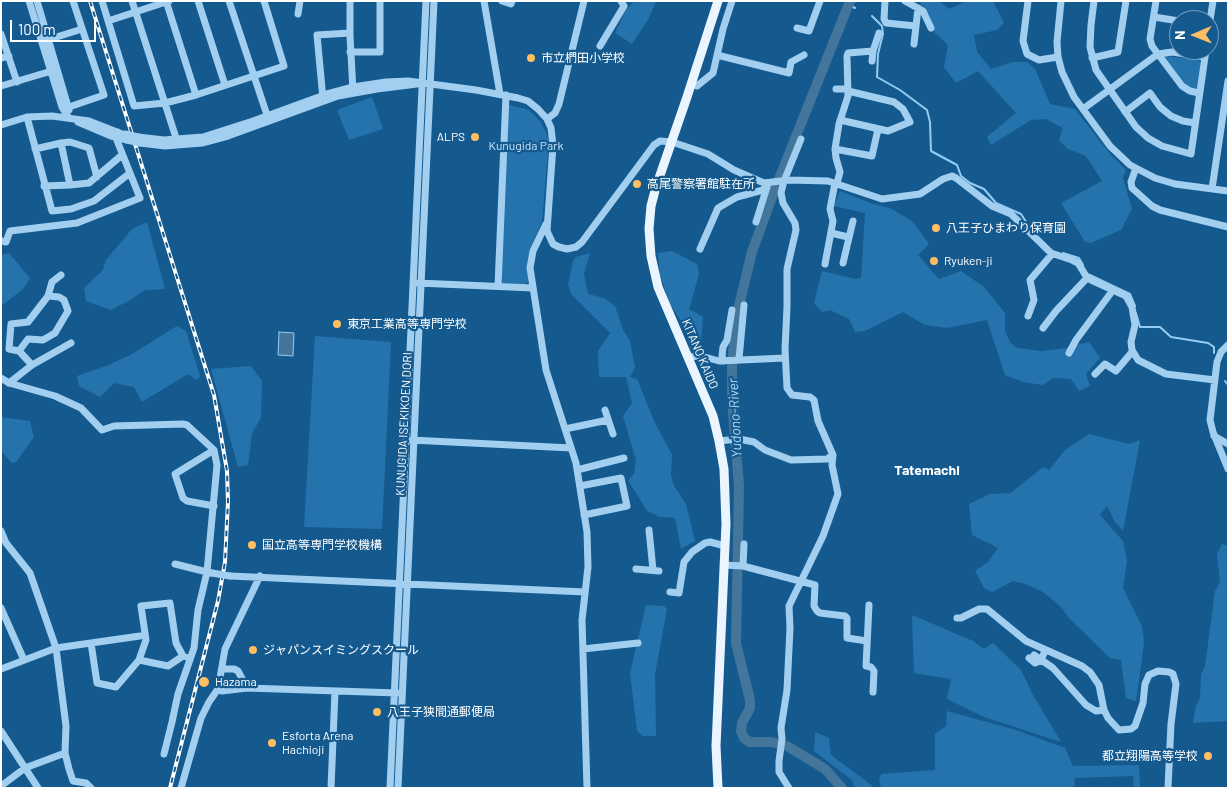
<!DOCTYPE html>
<html>
<head>
<meta charset="utf-8">
<style>
  body { margin:0 }
  #map { position:relative; width:1229px; height:789px; overflow:hidden; background:#155a8f; font-family:Barlow,sans-serif }
  canvas { display:block }
  .frame { position:absolute; inset:0; border:2px solid #fff; pointer-events:none }
  .north { position:absolute; left:1169px; top:10px; width:50px; height:50px; box-sizing:border-box; background:#155a8f; border:1px solid #739cbc; border-radius:50%; rotate:269deg; font-size:14px; font-weight:700; line-height:20px; text-align:center; color:#fff }
  .north::after { content:''; display:block; margin:auto; width:18px; height:22px; background:#ffbe61; clip-path:polygon(50% 0,100% 100%,50% 72%,0 100%) }
  .scale { position:absolute; left:10px; top:20px; width:86px; height:22px; box-sizing:border-box; border:2px solid #fff; border-top:0; padding-left:6px; font-size:15px; line-height:18px; white-space:nowrap; color:#fff; -webkit-text-stroke:4px #155a8f; paint-order:stroke }
</style>
</head>
<body>
<div id="map">
<canvas width="1229" height="789"></canvas>
<div class="frame"></div>
<div class="north">N</div>
<div class="scale">100 m</div>
</div>
<script>
const c = document.querySelector('canvas').getContext('2d');
c.lineJoin = 'round';
function fill(path, color) { c.fillStyle = color; c.fill(path, 'evenodd'); }
const poly = rows => new Path2D(rows.map(r => 'M' + r).join(''));
function trace(path, color, width, dash) { c.strokeStyle = color; c.lineWidth = width; c.lineCap = dash ? 'butt' : 'round'; c.setLineDash(dash || []); c.stroke(path); }
function drawText(font, color, halo, rows, align = 'center') {
  c.font = font + ' Barlow,"Noto Sans JP",sans-serif'; c.lineWidth = 4.5; c.setLineDash([]); c.textBaseline = 'middle'; c.strokeStyle = halo; c.fillStyle = color; for (const [text, x, y, turn = 0] of rows) {
    c.save(); c.translate(x, y); c.rotate((+turn || 0) * Math.PI / 180); c.textAlign = isNaN(turn) ? turn : align; if (halo) c.strokeText(text, 0, 0); c.fillText(text, 0, 0); c.restore();
  }
}
fill(poly([
  [634,1,659,1,655,3,649,18,632,44,615,33,626,10],
  [919,1,939,1,949,9,967,1,993,1,1004,23,997,30,974,35,977,52,991,69,1013,62,1027,62,1035,69,1050,104,1075,109,1110,154,1126,170,1123,178,1132,209,1121,230,1091,243,1085,242,1061,203,1102,181,1086,156,1068,149,1059,140,1063,128,1046,119,1031,120,991,145,987,137,1016,113,978,71,956,83,944,67,948,45,933,31,930,16],
  [1165,56,1198,60,1201,63,1197,88,1195,90,1183,84,1164,58],
  [372,97,383,129,349,140,337,110],
  [506,104,529,110,540,121,546,132,549,142,542,222,529,252,528,282,524,285,498,284],
  [840,191,873,204,890,208,912,221,929,244,918,255,939,279,961,271,984,287,1005,313,1005,331,1010,342,1017,348,1041,351,1066,348,1089,342,1100,358,1086,374,1090,386,1079,391,1071,379,1053,378,1043,385,1023,382,1005,375,987,320,947,328,925,325,903,312,865,331,855,332,849,319,830,310,822,312,814,303,822,271,855,279,861,278,865,213,834,206],
  [147,222,165,289,145,290,132,299,111,310,86,301,84,288,103,270,106,260,132,229],
  [672,251,697,264,699,274,689,309,703,317,700,353,692,352,681,321,670,304,660,275,658,253],
  [9,253,30,278,23,289,4,304,1,303,1,255],
  [590,253,584,274,588,294,604,298,615,306,623,330,630,341,635,367,630,377,637,379,654,421,672,455,671,474,673,484,686,504,695,541,681,549,675,518,660,517,647,511,628,480,634,474,636,460,623,416,632,403,626,377,599,377,598,351,610,333,571,294,568,284,573,261,576,257],
  [177,326,186,331,200,376,197,380,188,374,142,402,134,387,114,383,100,397,79,386,77,376,109,365,132,354],
  [315,336,391,342,382,529,304,527],
  [251,366,262,381,261,418,252,433,248,465,238,467,211,369],
  [1,417,30,421,34,437,16,462,12,463,1,451],
  [1089,434,1130,444,1140,440,1123,531,1115,522,1107,506,1100,515,1123,541,1127,561,1123,588,1142,626,1144,643,1136,701,1126,698,1121,660,1110,658,1070,619,1060,606,1043,592,1026,584,1013,581,992,592,984,588,975,571,988,562,998,548,972,535,969,504,990,494,1011,493,1043,467,1049,470,1065,450],
  [1222,544,1228,546,1228,721,1193,723,1196,705,1200,698,1201,674,1205,666,1215,591,1220,582,1217,554],
  [646,605,664,606,667,609,655,674,656,736,643,736,637,731,630,673],
  [912,615,973,641,984,649,993,643,1021,670,1033,695,1061,742,984,717,947,699,951,679,914,673],
  [947,711,1016,730,1065,748,1073,766,1139,765,1140,788,1134,788,1133,776,1075,778,1074,788,881,787,879,781,881,774,935,770,935,734,946,726],
  [815,732,829,738,831,755,874,787,855,788,852,780,814,751]
]), '#2573ac');
const water = poly([
  [279,332,294,333,293,356,278,355,279,332]
]);
fill(water, '#44759b');
trace(water, '#94ccf3', 1);
trace(poly([
  [849,5,855,8],
  [872,16,882,26,883,34,878,54,877,77,900,90,927,110,930,122,931,151,957,165,961,176,970,183,984,189,996,203,1021,214,1030,228],
  [1063,253,1079,258,1083,265],
  [1090,275,1130,294,1135,306],
  [1136,313,1140,327,1160,327,1171,337,1208,343,1214,347,1214,353],
  [1225,381,1228,385]
]), '#94ccf3', 2);
trace(poly([
  [842,788,825,769,787,746,771,742,750,742,744,738,741,731,742,723,750,708,750,700,736,643,739,486,732,398,732,367,736,318,752,252,773,194,850,1]
]), '#44759b', 10);
trace(poly([
  [29,1,62,107,69,118],
  [37,1,69,110],
  [102,1,134,106,165,103,196,95,284,66,264,1],
  [132,1,178,144],
  [166,1,196,95],
  [198,1,225,85],
  [229,1,268,118],
  [350,1,350,36,353,91],
  [484,1,500,94],
  [502,1,511,4,512,1],
  [885,1,884,19,886,23,916,26],
  [905,1,923,11,931,28],
  [1028,1,1023,41,1027,54,1039,60,1058,57],
  [1061,1,1057,42,1058,57,1062,72,1074,97,1110,146,1130,165,1155,178,1175,184,1228,191],
  [1094,1,1091,25,1090,47,1096,70,1136,127,1148,138,1162,146,1191,154,1206,50],
  [1156,1,1150,39,1152,46,1182,86,1190,91,1199,93],
  [298,14,300,1],
  [1154,17,1179,21],
  [108,21,169,1],
  [1209,27,1213,1],
  [797,28,809,31,820,1],
  [1,34,17,82],
  [44,41,82,29],
  [914,44,918,8],
  [600,46,624,6,621,1],
  [873,51,848,53,847,56,848,96,839,124,835,149,872,156,878,129],
  [350,52,380,52,380,1],
  [717,55,789,73,791,62,804,55],
  [1,58,9,56],
  [1092,58,1118,52,1126,1],
  [872,61,873,51,879,33],
  [691,84,697,86,713,73,723,29,732,1],
  [1,86,55,70],
  [836,89,848,89],
  [323,99,317,35,350,33],
  [69,107,104,95,73,1],
  [1083,109,1158,54,1172,52,1205,57],
  [1125,112,1150,93,1160,107,1171,116,1183,121,1195,123],
  [27,117,52,211,71,209,94,201,130,173],
  [547,119,555,113,559,104,584,1],
  [840,120,888,131,910,122,903,109,894,102,848,91],
  [78,122,111,136,127,140],
  [1,125,27,117,52,116,89,121,122,134],
  [138,137,164,140,203,137,253,121,327,94,353,87,386,82,408,81,476,90,518,98,528,101,538,109,547,119,551,128,553,145,547,231,553,244,559,247,567,249,576,247,582,242,654,145,660,141,672,142,708,154,734,170,764,183,789,180,828,181,882,199,920,194,943,179,952,176,956,178,992,206,1011,214,1051,253,1072,260,1078,263,1086,276,1091,280,1126,296,1132,307,1135,325,1131,342,1132,350,1138,360,1166,374,1215,380],
  [61,143,70,142,89,148,97,177],
  [140,143,165,146,202,143,228,136,338,96,377,89,417,84],
  [35,149,61,143,70,185],
  [835,149,836,158,840,172,837,183],
  [1136,168,1131,182,1132,188,1152,206,1160,210,1228,227],
  [44,186,70,185,89,183,122,155],
  [1212,189,1228,81],
  [756,222,767,187],
  [546,224,533,251,530,268,546,370,576,463,587,532,588,567,582,620,587,788],
  [831,233,848,237],
  [1,241,6,242,10,231,77,223,140,198,116,138,118,132],
  [700,249,718,208,737,197,763,190,769,183],
  [843,263,853,221],
  [825,264,833,221,830,209,835,183],
  [418,283,533,288],
  [498,286,506,95],
  [1028,316,1034,300,1030,280,1052,254],
  [1043,328,1056,311,1088,277],
  [1228,345,1221,352,1217,362,1210,420,1213,432,1228,469],
  [19,351,28,339,43,340,55,333,68,311,64,300,59,297,48,296],
  [1069,353,1076,340,1113,290],
  [688,357,701,356,719,361,785,358],
  [739,359,744,305],
  [724,361,722,356,723,347,727,340,732,310],
  [32,365,19,351,9,349,11,324,28,322,48,296,52,282,61,275],
  [1095,374,1105,364,1116,371,1132,352],
  [1,378,9,383,55,396,81,408,102,430,114,426,183,424,187,425,214,450,217,465,207,572,198,610,194,648,178,694,172,722,164,754],
  [9,383,32,365,71,343],
  [605,410,613,434],
  [565,429,608,420],
  [1214,436,1228,444],
  [411,440,571,448],
  [719,441,739,439,754,442,765,450,791,460,827,459,833,455],
  [214,450,175,474,183,498,187,501,214,506],
  [577,470,624,458],
  [580,486,621,478,627,506,584,515],
  [649,530,653,570],
  [1,531,6,543,30,573,56,648,66,726,65,753,69,769,73,781,86,783,91,788],
  [175,564,211,573],
  [724,565,743,566,815,585,814,606,817,611,820,613,845,616,847,618,847,638,867,641],
  [743,566,744,544],
  [636,569,659,571],
  [230,576,585,592],
  [670,592,679,593,684,562,692,552,705,543,710,542,725,546],
  [869,605,866,666,871,667,874,671,873,692],
  [1,608,24,660],
  [957,618,961,618,979,609,987,609,1026,641,1082,666,1090,672,1099,685,1104,710,1108,718,1119,730,1131,729,1135,726,1143,703,1145,684,1149,675,1158,671,1169,672,1173,674,1176,684,1171,724,1168,788],
  [91,643,97,683,116,687,139,660,168,666,183,656,190,658],
  [583,649,638,643],
  [1034,655,1053,668,1086,705,1096,711,1104,710],
  [1029,658,1035,663,1041,660,1045,651],
  [139,660,146,640,141,606,170,603,176,643,183,656],
  [1,669,56,648,140,636],
  [222,669,234,669,238,671,247,688],
  [218,689,222,691,247,688,397,693],
  [1,731,38,788],
  [1,786,25,768,65,753],
  [181,788,201,718,209,702,218,689,225,649,260,576],
  [331,788,335,691],
  [390,788,426,1],
  [398,788,434,1],
  [789,788,779,772,779,761,782,739,781,728,787,690,790,628,789,606,823,536,838,494,832,465,833,455,818,421,814,400,810,397,792,395,787,388,785,349,787,307,787,269,796,230,795,223,783,203,781,193,784,181,801,139]
]), '#a2cff0', 7);
trace(poly([
  [718,1,687,97,656,187,651,206,649,229,651,256,658,287,713,416,719,441,724,469,726,524,716,746,718,788]
]), '#ebf5ff', 9);
const rail = poly([
  [90,1,214,395,227,471,228,501,225,562,218,601,170,788]
]);
trace(rail, '#fff', 4);
trace(rail, '#155a8f', 2, [5.5]);
trace(poly([
  [125,134,138,137],
  [127,140,140,143],
  [212,573,230,576]
]), '#a2cff0', 7);
for (const [x, y, r, color] of [
  [531,58,5,"#ffbe61"],
  [475,137,5,"#ffbe61"],
  [637,184,5,"#ffbe61"],
  [936,228,5,"#ffbe61"],
  [934,261,5,"#ffbe61"],
  [337,324,5,"#ffbe61"],
  [252,545,5,"#ffbe61"],
  [253,650,5,"#ffbe61"],
  [204,682,6,"#ffbe61"],
  [377,712,5,"#ffbe61"],
  [272,743,5,"#ffbe61"],
  [1208,756,5,"#ffbe61"]
]) { const dot = new Path2D(); dot.arc(x, y, r, 0, 2 * Math.PI); c.fillStyle = color; c.fill(dot); trace(dot, '#155a8f', 2); }
drawText('12px', '#fff', '#155a8f', [
  ["市立椚田小学校",541,58],
  ["ALPS",465,137,"right"],
  ["高尾警察署館駐在所",647,184],
  ["八王子ひまわり保育園",946,228],
  ["Ryuken-ji",944,261],
  ["東京工業高等専門学校",347,324],
  ["国立高等専門学校機構",262,545],
  ["ジャパンスイミングスクール",263,650],
  ["Hazama",215,682],
  ["八王子狭間通郵便局",387,712],
  ["Esforta Arena",282,736],
  ["Hachioji",282,750],
  ["都立翔陽高等学校",1198,756,"right"]
], 'left');
drawText('12px', '#c8e6fc', '#155a8f', [
  ["Kunugida Park",526,146]
]);
drawText('12px', '#fff', '#155a8f', [
  ["KITANO KAIDO",700,354,67],
  ["KUNUGIDA ISEKIKOEN DORI",404,424,-87]
]);
drawText('italic 14px', '#aed9f7', '#155a8f', [
  ["Yudono-River",735,418,-93]
]);
drawText('bold 14px', '#fff', '#155a8f', [
  ["Tatemachi",927,470]
]);
</script>
</body>
</html>
